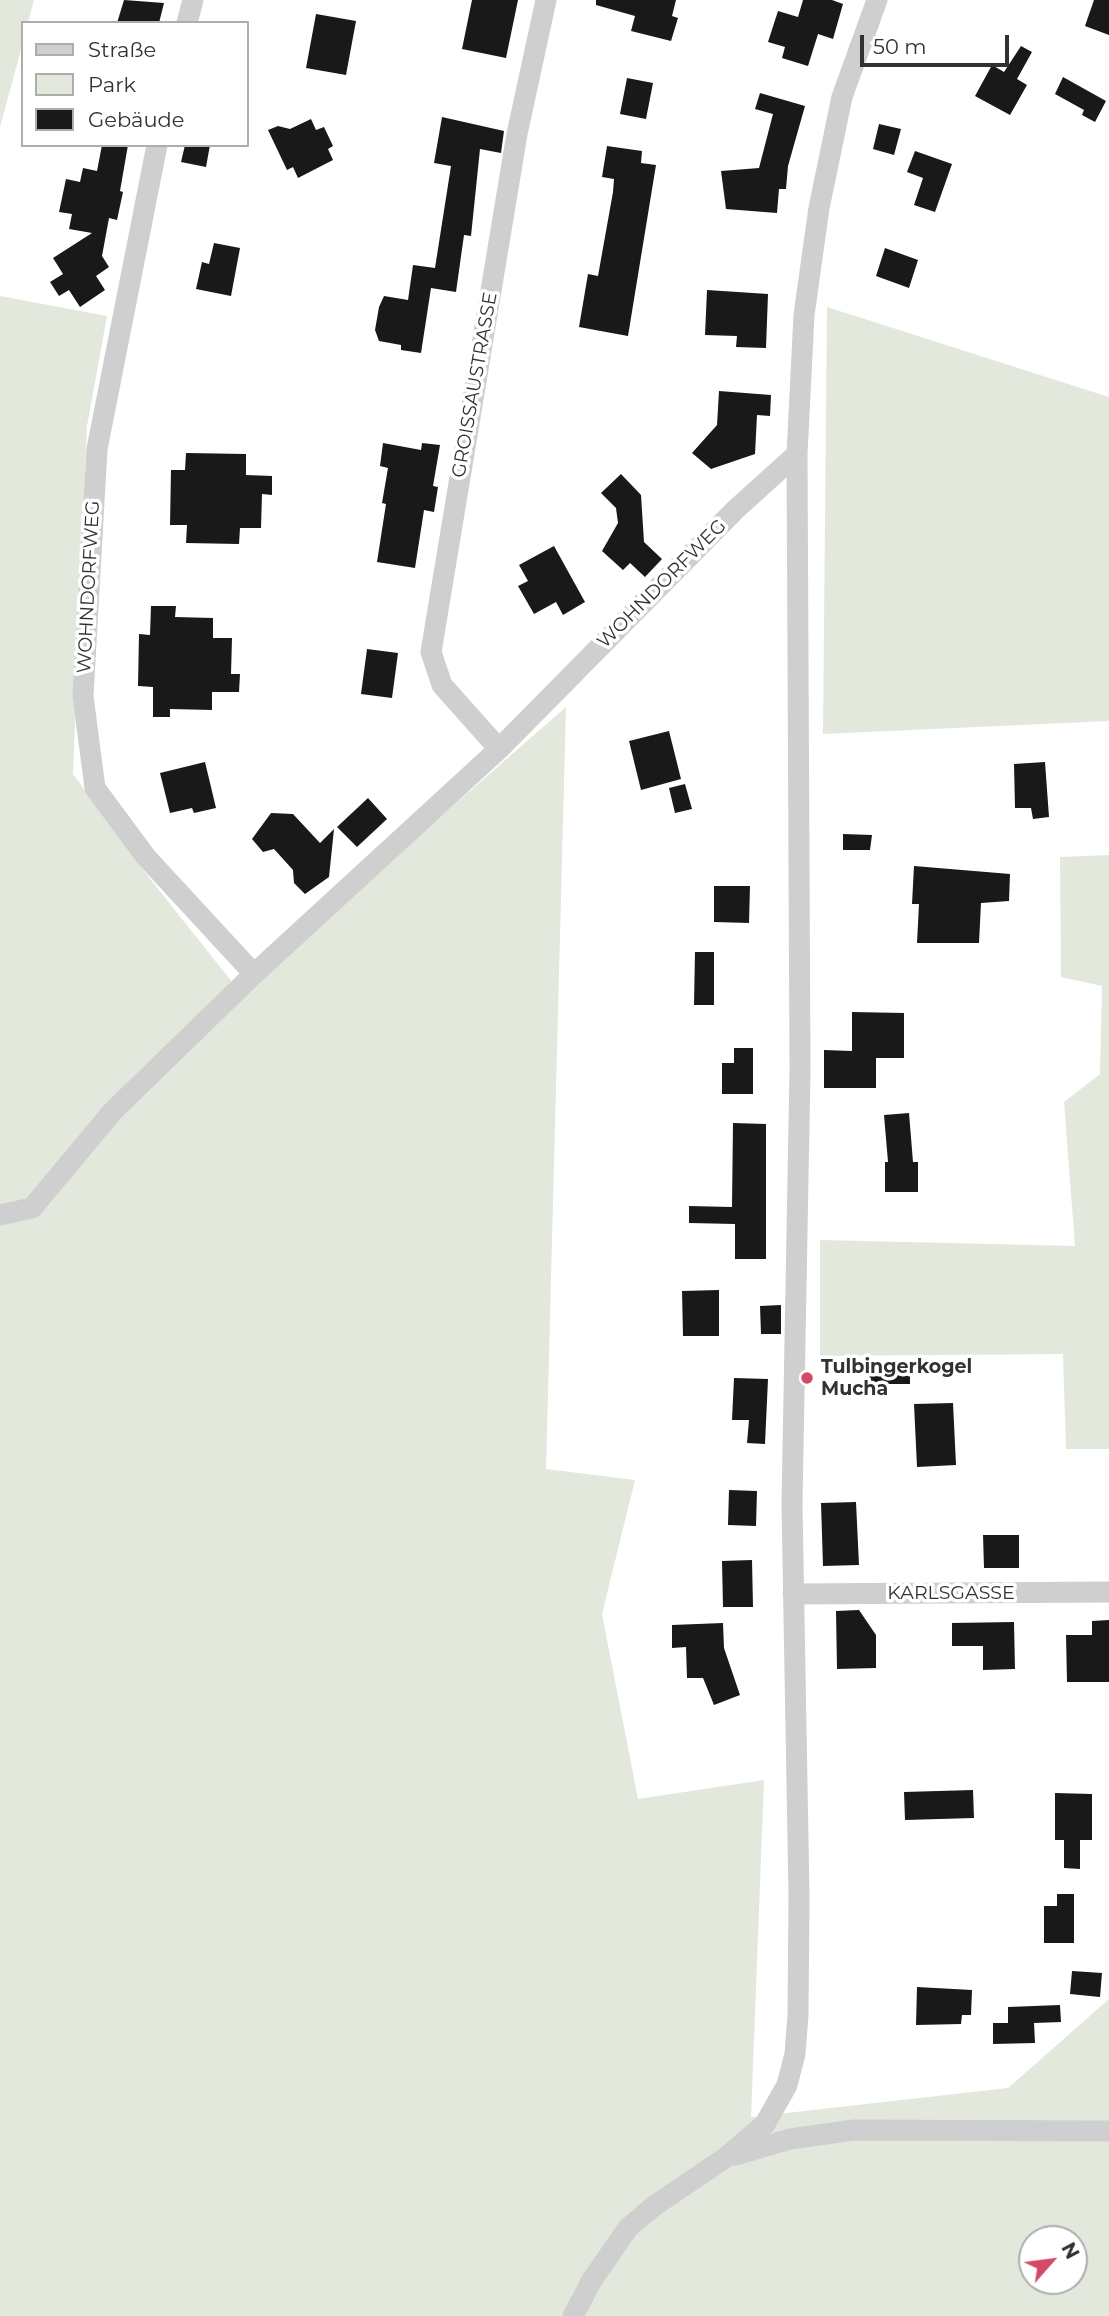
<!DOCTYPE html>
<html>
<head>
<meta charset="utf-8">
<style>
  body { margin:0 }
  #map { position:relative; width:1109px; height:2316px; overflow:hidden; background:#fff; font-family:Montserrat,sans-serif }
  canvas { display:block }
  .legend { position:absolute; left:21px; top:21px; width:228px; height:126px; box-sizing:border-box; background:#fff; border:2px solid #adadad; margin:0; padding:9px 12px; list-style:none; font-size:21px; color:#323232 }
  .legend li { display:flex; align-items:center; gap:14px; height:35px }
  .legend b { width:35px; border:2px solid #adadad }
  .north { position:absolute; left:1018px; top:2225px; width:70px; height:70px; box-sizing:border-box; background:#fff; border:2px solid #adadad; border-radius:50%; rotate:62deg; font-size:19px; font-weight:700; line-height:28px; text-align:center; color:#323232 }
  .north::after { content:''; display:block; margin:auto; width:24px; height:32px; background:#d34966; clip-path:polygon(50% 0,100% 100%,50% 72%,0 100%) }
  .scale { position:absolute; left:860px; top:35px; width:149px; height:32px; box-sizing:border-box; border:4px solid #323232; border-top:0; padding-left:9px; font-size:21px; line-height:24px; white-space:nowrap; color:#323232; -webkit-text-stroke:5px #fff; paint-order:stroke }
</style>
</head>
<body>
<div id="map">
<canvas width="1109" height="2316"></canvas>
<ul class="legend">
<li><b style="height:9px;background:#cfcfcf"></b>Straße</li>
<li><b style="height:19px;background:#e3e8dc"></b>Park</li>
<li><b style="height:19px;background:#191919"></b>Gebäude</li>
</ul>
<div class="north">N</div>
<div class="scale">50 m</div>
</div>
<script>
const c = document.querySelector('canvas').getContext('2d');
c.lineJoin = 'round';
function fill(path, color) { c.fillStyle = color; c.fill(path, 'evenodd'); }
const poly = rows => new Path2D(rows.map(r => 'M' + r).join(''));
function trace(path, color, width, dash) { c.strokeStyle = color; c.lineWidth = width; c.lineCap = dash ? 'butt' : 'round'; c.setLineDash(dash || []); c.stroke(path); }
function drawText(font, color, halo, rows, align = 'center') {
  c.font = font + ' Montserrat,sans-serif'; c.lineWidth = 7; c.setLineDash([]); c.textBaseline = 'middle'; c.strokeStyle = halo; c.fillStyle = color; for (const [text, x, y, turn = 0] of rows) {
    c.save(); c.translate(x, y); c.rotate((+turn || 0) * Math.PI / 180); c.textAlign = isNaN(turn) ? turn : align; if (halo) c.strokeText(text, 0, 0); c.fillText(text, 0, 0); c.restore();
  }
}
fill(poly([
  [0,0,34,0,28,23,23,23,23,42,0,127],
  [0,296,107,316,87,426,73,774,147,875,240,992,566,707,546,1469,635,1480,602,1614,638,1799,764,1780,751,2117,1008,2088,1109,1999,1109,2316,0,2316],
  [1032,2239,1074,2239,1074,2281,1032,2281],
  [827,307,1109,397,1109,721,823,734],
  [1109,855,1109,1449,1066,1449,1063,1354,820,1356,820,1240,1075,1246,1064,1102,1100,1074,1102,986,1061,977,1060,857]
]), '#e3e8dc');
fill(poly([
  [124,0,164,3,159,23,117,23],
  [472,0,518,0,506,58,462,49],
  [596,0,676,0,672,16,678,18,671,41,631,31,635,16,596,5],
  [803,0,832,0,843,4,833,39,818,34,808,66,782,58,785,47,768,42,778,11,798,17],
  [1094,0,1109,0,1109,35,1085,26],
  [316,14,356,21,346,75,306,68],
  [1021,46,1032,52,1017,79,1027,85,1010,115,975,96,992,65,1004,72],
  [1063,77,1106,101,1095,122,1082,115,1084,110,1055,94],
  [627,78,653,83,646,119,620,114],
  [760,93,805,106,788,166,786,189,779,189,777,213,726,209,721,171,759,168,773,114,755,109],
  [442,117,504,131,501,153,480,149,471,236,464,235,456,292,431,288,421,353,401,350,401,345,379,341,375,330,379,307,384,296,408,300,413,265,435,268,451,166,434,163],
  [311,119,316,130,324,127,333,146,328,149,333,160,298,178,293,167,287,170,268,130,278,126,290,129],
  [879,124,901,129,894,155,873,149],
  [102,145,128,145,120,191,123,192,117,220,109,218,102,256,109,267,96,276,105,290,80,307,69,290,59,296,50,282,63,274,53,258,92,233,69,229,72,214,59,212,66,179,80,182,83,168,97,171],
  [185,145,210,145,206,167,181,162],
  [607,146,642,151,641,163,656,165,628,336,579,327,588,274,598,276,613,192,614,179,602,177],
  [915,151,952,164,935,212,914,205,923,178,907,172],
  [214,243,240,248,231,296,196,289,202,262,209,264],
  [885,248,918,260,909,288,876,276],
  [707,290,768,294,766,348,736,347,737,336,705,335],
  [719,391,771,395,770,416,757,415,755,454,711,469,692,453,717,425],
  [383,443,421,450,422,443,440,445,433,486,438,487,434,512,424,510,415,568,377,562,386,504,382,503,388,468,380,466],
  [186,453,246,454,246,475,272,476,272,495,262,494,261,528,240,528,239,544,186,543,187,525,170,525,171,470,185,470],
  [621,474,641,495,644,542,662,559,645,577,630,563,623,570,602,551,618,523,616,508,601,493],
  [554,546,585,602,563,615,556,602,534,614,518,586,528,581,519,565],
  [151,606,176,606,175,617,213,618,213,638,232,638,231,674,240,674,239,692,212,692,212,710,170,709,170,717,153,717,153,687,138,686,139,634,150,635],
  [367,649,398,653,392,698,361,694],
  [669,731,681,779,641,790,629,741],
  [205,762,216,808,194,813,192,808,170,813,160,773],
  [1045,762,1049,817,1033,819,1031,808,1015,808,1014,764],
  [685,784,692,809,675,813,669,788],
  [368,798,387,819,357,847,337,827],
  [271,813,293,814,320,843,334,829,329,877,305,894,294,883,293,870,274,849,263,852,252,839],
  [843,834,872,835,870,850,843,850],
  [914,866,1010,874,1009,901,981,903,979,943,917,943,919,904,912,904],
  [714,886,750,886,749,923,714,922],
  [695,952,714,952,714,1005,694,1005],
  [852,1012,904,1013,904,1058,876,1058,876,1088,824,1088,824,1050,852,1051],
  [734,1048,753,1048,753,1094,722,1094,722,1063,734,1063],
  [909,1113,913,1162,918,1162,918,1192,885,1192,885,1162,888,1162,884,1115],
  [733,1123,766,1124,766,1259,735,1259,735,1224,689,1223,689,1206,732,1207],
  [719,1290,719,1336,683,1336,682,1291],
  [781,1305,781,1334,761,1334,760,1306],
  [869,1361,910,1362,910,1384,869,1384],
  [734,1378,768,1379,765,1444,747,1443,749,1420,732,1420],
  [953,1403,956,1465,917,1467,914,1404],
  [729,1490,757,1491,756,1526,728,1525],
  [856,1502,859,1565,823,1566,821,1503],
  [983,1535,1019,1535,1019,1568,984,1568],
  [752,1560,753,1607,723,1607,722,1561],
  [859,1610,876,1635,876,1668,837,1669,836,1611],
  [1109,1620,1109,1682,1067,1682,1066,1635,1092,1635,1092,1621],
  [1014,1622,1015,1669,983,1670,983,1646,952,1646,952,1623],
  [723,1623,724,1648,740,1695,714,1705,703,1678,687,1678,686,1647,672,1648,672,1625],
  [973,1790,974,1818,905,1820,904,1792],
  [1055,1793,1092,1794,1092,1840,1080,1840,1080,1869,1064,1868,1064,1840,1055,1840],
  [1057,1894,1074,1894,1074,1943,1044,1943,1044,1906,1057,1906],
  [1072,1971,1102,1973,1100,1997,1070,1994],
  [917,1987,972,1990,971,2015,962,2015,961,2024,916,2025],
  [1060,2005,1061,2022,1034,2023,1035,2043,993,2044,993,2023,1008,2023,1008,2007]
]), '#191919');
trace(poly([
  [187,23,193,0],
  [157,145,97,449,83,696,95,788,146,857,254,974,499,749,735,510,797,454],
  [499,749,442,685,431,652,517,134,546,0],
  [0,1215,32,1208,113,1111,254,974],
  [793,1594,1109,1592],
  [736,2155,790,2139,854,2130,1109,2131],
  [573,2316,592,2280,628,2228,654,2206,725,2158,765,2124,787,2085,795,2054,798,2015,799,1896,792,1504,800,1070,797,454,804,315,819,208,842,97,877,0]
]), '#cfcfcf', 21);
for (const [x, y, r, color] of [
  [807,1378,7,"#d34966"]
]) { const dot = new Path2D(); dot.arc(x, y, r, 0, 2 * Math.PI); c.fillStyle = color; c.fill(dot); trace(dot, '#fff', 2.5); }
drawText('19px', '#323232', '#fff', [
  ["GROISSAUSTRASSE",475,385,-80],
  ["WOHNDORFWEG",662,584,-45],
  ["WOHNDORFWEG",89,587,-87],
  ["KARLSGASSE",951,1593]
]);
drawText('bold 19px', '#323232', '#fff', [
  ["Tulbingerkogel",821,1367],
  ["Mucha",821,1389]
], 'left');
</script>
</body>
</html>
